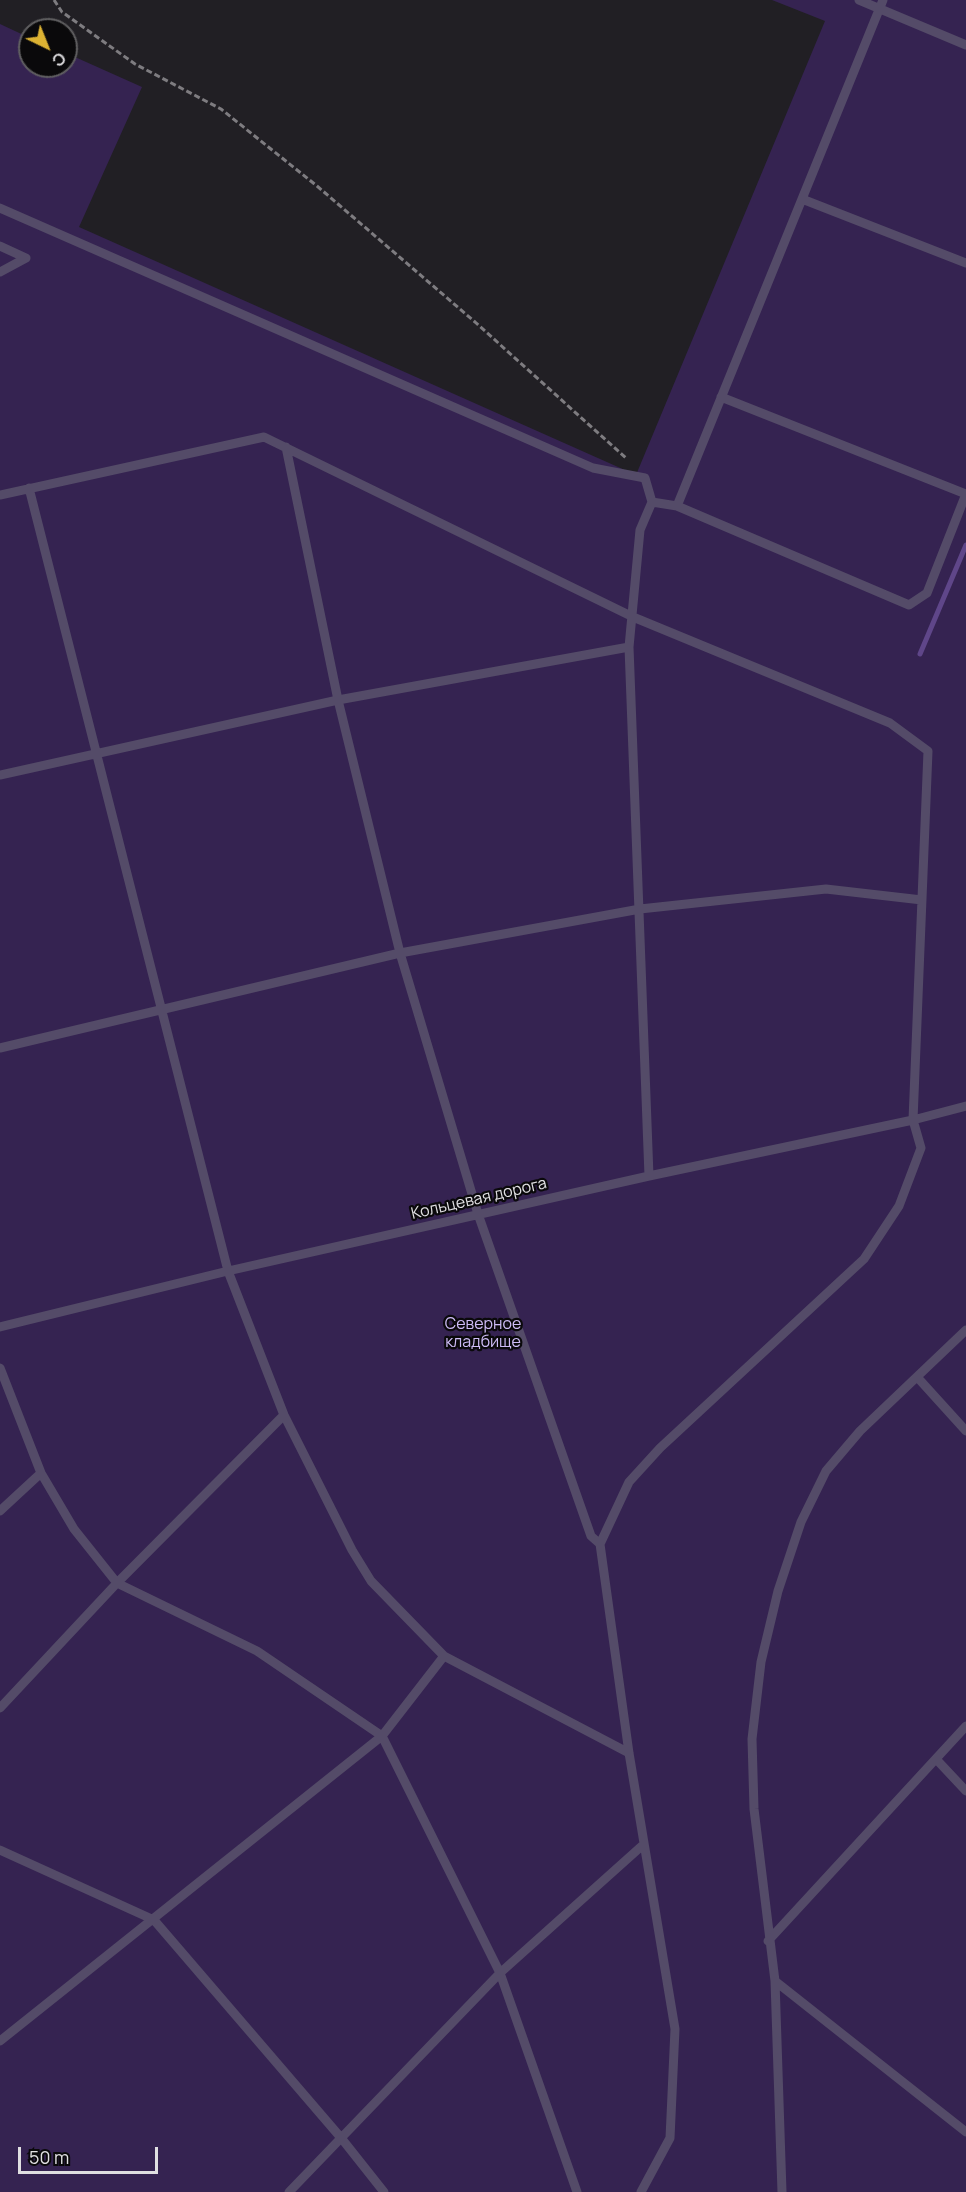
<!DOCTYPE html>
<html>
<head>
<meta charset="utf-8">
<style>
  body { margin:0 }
  #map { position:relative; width:966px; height:2192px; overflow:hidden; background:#211f24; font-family:Manrope,sans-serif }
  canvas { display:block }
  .north { position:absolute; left:18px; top:18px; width:60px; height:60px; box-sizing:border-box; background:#0a090b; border:2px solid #605f61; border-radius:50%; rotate:137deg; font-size:16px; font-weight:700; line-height:24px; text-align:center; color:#e0dfe2 }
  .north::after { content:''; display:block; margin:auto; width:21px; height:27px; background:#dcb233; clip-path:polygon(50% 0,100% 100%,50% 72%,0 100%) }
  .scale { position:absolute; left:18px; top:2147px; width:140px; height:27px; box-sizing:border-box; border:3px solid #e0dfe2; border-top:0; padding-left:8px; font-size:18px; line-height:21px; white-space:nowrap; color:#e0dfe2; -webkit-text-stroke:4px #0a090b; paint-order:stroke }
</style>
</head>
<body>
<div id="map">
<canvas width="966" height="2192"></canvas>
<div class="north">С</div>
<div class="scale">50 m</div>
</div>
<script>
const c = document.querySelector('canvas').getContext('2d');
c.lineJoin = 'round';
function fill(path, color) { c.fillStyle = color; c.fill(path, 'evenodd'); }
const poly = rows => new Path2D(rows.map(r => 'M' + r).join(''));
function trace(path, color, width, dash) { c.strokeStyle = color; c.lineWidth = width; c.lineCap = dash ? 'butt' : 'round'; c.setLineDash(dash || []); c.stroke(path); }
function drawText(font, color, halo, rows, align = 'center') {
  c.font = font + ' Manrope,sans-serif'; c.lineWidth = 4.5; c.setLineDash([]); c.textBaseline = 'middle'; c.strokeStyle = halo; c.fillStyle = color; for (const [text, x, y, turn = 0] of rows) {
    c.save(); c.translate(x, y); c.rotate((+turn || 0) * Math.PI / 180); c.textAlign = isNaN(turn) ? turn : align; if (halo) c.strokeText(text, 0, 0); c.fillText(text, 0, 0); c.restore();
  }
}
fill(poly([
  [772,0,966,0,966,2192,0,2192,0,24,30,38,30,66,66,66,66,53,142,87,79,227,636,475,825,21]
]), '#352351');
trace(poly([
  [920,654,966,545]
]), '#5f4689', 5);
trace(poly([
  [54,0,62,12,135,64,221,109,317,186,475,322,627,459]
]), '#7e7c80', 3, [6, 3]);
trace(poly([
  [859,0,966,45],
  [802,199,966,263],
  [0,208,593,468,645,478,652,502],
  [0,246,26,258],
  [0,272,26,258],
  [721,397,966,494],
  [286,447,338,700,400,953,478,1214,591,1536,600,1544],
  [29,488,228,1271,284,1415,352,1550,371,1581,444,1656,629,1753],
  [0,495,264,437,633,617,890,723,928,751,913,1120,921,1148,899,1206,864,1259,660,1448,629,1482,600,1544,629,1753,675,2029,670,2138,641,2192],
  [677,506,883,0],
  [0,775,338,700,629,647],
  [0,1048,400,953,640,909,826,889,922,900],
  [649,1176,629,647,640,530,652,502,677,506,909,605,927,593,966,494],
  [0,1327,228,1271,649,1176,913,1120,966,1106],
  [0,1368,41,1473,74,1529,117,1583,257,1651,382,1736,500,1973,577,2192],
  [918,1378,966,1431],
  [0,1511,41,1473],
  [0,1708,117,1583,284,1415],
  [936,1759,966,1791],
  [0,1850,154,1920,342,2139,384,2192],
  [768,1941,966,1726],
  [775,1981,966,2132],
  [0,2041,382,1736,444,1656],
  [289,2192,500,1973,644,1844],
  [782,2192,775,1981,754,1809,752,1739,761,1662,778,1591,801,1522,826,1471,860,1431,966,1330]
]), '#544b68', 9);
drawText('16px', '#e0dfe2', '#0a090b', [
  ["Кольцевая дорога",479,1199,-13]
]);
drawText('16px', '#cebcf6', '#0a090b', [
  ["Северное",483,1325],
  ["кладбище",483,1343]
]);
</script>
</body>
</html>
